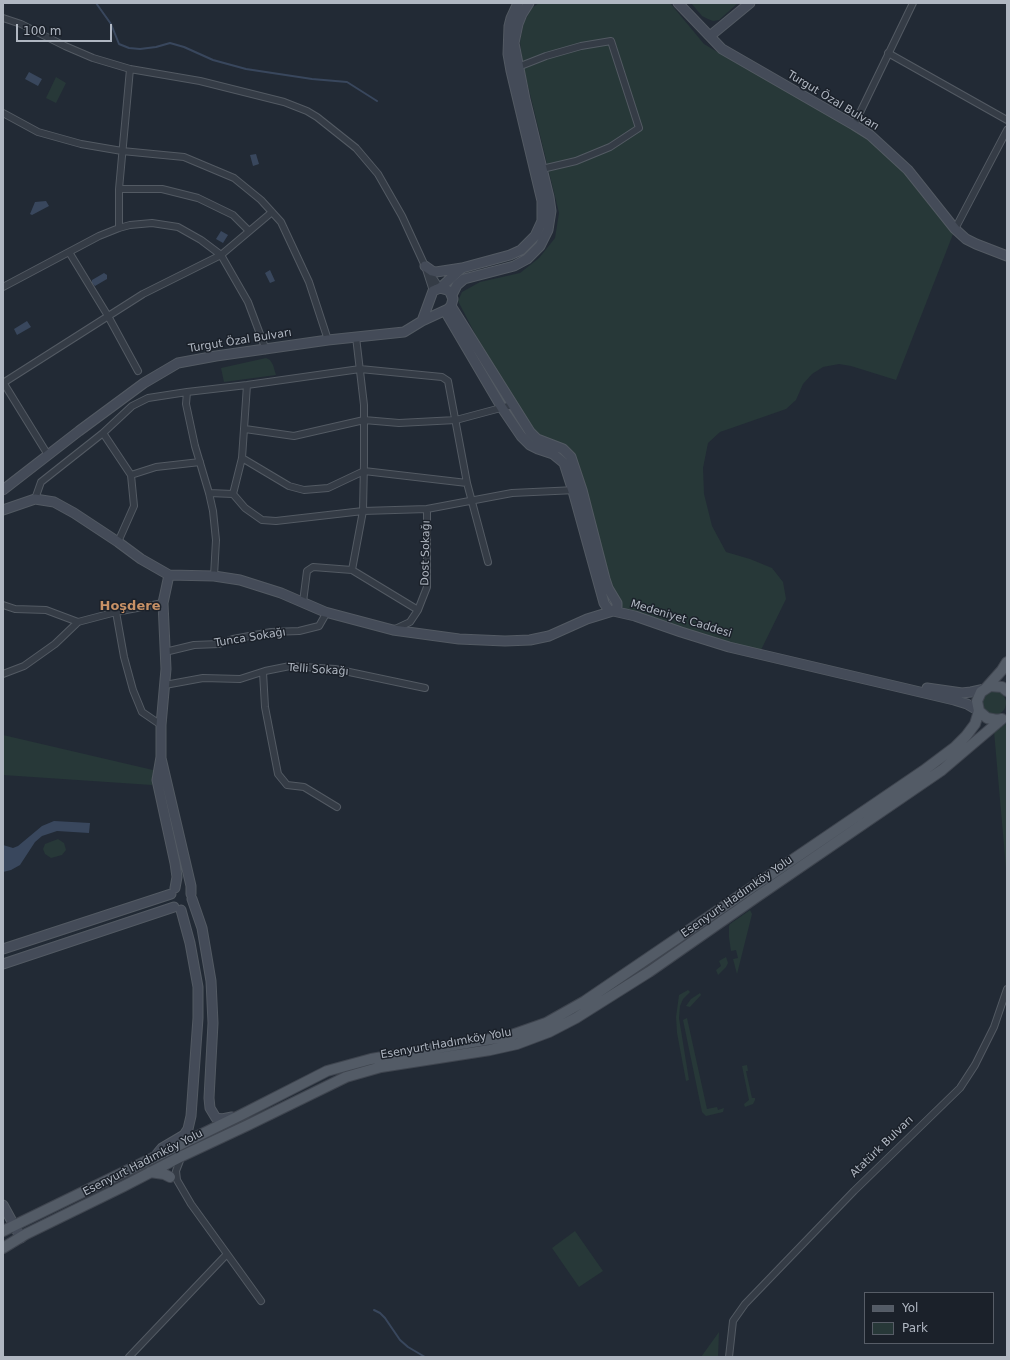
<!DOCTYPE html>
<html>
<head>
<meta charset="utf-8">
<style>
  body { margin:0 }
  #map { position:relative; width:1010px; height:1360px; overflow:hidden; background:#222a35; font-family:"DejaVu Sans",sans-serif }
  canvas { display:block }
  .frame { position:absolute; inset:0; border:4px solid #b0b7c2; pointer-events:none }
  .legend { position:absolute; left:864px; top:1292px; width:130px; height:52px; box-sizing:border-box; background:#1b212a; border:1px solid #575d67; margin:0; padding:5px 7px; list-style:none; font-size:12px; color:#b0b7c2 }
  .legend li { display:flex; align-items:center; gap:8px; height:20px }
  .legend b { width:20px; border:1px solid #575d67 }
  .scale { position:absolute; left:16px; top:24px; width:96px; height:18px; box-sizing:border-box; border:2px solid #b0b7c2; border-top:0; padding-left:5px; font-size:12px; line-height:14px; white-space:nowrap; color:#b0b7c2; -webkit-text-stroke:3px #1b212a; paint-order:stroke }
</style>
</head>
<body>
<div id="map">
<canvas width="1010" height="1360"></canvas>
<div class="frame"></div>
<ul class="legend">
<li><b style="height:5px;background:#535b66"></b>Yol</li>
<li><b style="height:11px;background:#273838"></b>Park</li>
</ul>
<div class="scale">100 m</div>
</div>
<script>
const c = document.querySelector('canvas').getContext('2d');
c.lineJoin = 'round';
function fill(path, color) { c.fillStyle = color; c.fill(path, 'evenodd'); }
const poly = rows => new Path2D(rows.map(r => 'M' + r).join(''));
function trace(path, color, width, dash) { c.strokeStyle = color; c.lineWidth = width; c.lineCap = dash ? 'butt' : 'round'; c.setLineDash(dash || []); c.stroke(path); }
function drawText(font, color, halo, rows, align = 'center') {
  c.font = font + ' "DejaVu Sans",sans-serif'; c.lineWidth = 3; c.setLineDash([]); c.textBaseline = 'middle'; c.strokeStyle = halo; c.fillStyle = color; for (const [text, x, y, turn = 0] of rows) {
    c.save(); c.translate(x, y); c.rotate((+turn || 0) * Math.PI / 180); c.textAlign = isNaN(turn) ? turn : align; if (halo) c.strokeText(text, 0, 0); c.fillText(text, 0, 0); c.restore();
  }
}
fill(poly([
  [539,3,670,3,704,44,729,59,854,125,892,154,955,229,896,380,851,366,839,364,823,367,812,374,803,384,796,400,786,409,720,432,708,443,703,468,704,494,712,526,726,552,750,559,772,568,783,582,786,599,759,654,635,616,617,603,571,457,544,443,512,405,458,301,462,292,480,282,520,273,539,258,555,238,559,213,523,65,520,42,524,22,532,8],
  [691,3,738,3,719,20,713,21,708,19,702,16],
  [56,77,66,83,56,103,46,98],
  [266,358,270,360,273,365,276,375,224,382,221,368],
  '982 703a12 12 0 1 1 24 0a12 12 0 1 1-24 0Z',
  [1007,723,1007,880,994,731],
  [3,735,153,770,152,785,3,775],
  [58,839,64,843,66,850,62,855,51,858,45,854,43,849,45,844],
  [750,910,752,914,737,974,733,959,738,958,736,950,731,951,729,937,729,926,730,924],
  [726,957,728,963,726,967,718,975,716,970,721,966,719,961],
  [688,990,690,992,683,999,680,1006,679,1018,689,1080,686,1081,677,1033,676,1017,679,995],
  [700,993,701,995,690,1007,686,1006,691,999],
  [687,1018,707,1109,717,1107,718,1110,724,1108,723,1112,706,1116,702,1112,683,1020],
  [747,1065,748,1071,746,1071,752,1098,755,1098,755,1100,753,1104,745,1107,744,1104,749,1100,742,1066],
  [575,1231,603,1271,579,1287,552,1248],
  [719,1332,718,1357,701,1357]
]), '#273838');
fill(poly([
  [29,72,42,79,38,86,25,79],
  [256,154,259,164,253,166,250,155],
  [46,201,49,206,32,215,30,214,35,202],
  [221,231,228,235,223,243,216,239],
  [270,270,275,281,270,283,265,273],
  [104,273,107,275,107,279,95,286,92,283,92,280],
  [27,321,31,327,17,335,14,329],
  [54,821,90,823,89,833,57,831,42,836,35,842,20,865,11,870,3,872,3,845,13,848,18,846,42,826]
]), '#39475d');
trace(poly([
  [96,3,111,24,119,44,129,48,140,49,156,47,170,43,184,47,213,60,246,69,312,79,347,82,377,101],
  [374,1310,380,1313,385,1318,400,1340,408,1347,425,1357]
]), '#39475d', 2);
const street = poly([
  [3,18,21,24,65,46,93,58,130,69,200,81,284,102,307,111,317,117,356,148,378,174,402,216,425,266,433,291],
  [888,53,1007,120],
  [518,67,546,56,581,46,611,41,639,128,610,147,576,161,542,169],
  [3,113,38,132,81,144,122,151,184,157,234,178,261,200,281,222,309,282,328,340],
  [854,125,913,3],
  [119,189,162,189,198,198,233,215,249,231],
  [119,228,119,189,130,69],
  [955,229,1007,130],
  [69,252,108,316,138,371],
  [429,272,440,288],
  [3,287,99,236,119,228,130,225,152,223,178,227,201,240,221,255,248,302,266,350],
  [356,337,364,405,364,463,363,511,427,509,512,493,576,490],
  [3,382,48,455],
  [3,383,143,294,221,255,272,212],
  [245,429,294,436,364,420,399,423,456,420,512,405],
  [103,433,132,406,148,398,187,392],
  [242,458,289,486,304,490,328,488,364,471,467,483],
  [209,493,233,494,242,458,247,385],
  [233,494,245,508,262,520,276,521,363,511,352,570],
  [35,499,41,482,103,433,131,475],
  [118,542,134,506,131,475,156,467,200,462],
  [214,576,216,540,213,511,209,493,195,446,186,404,187,392,247,385,360,369,442,377,448,381,467,483,488,562],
  [303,602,307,571,313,567,352,570,418,610],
  [3,605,15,609,46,610,78,622],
  [116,612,124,657,133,690,142,712,161,725],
  [393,630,410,622,418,610,427,587,427,509],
  [165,652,194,645,219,644,233,639,271,632,299,631,319,626,327,612],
  [263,672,265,707,278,774,287,785,304,787,337,807],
  [3,674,24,666,55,644,78,622,116,612,163,603],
  [165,685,203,678,240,679,265,671,290,666,335,669,425,688],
  [181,1158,176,1171,177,1180,191,1204,261,1301],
  [129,1357,227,1254],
  [729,1357,733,1321,745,1304,854,1191,960,1088,975,1065,994,1027,1007,989]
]);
const secondary = poly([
  [678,3,722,49,854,125,870,135,908,170,955,229,966,239,976,244,1007,256],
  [710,36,750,3],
  [425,266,432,271,436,272,462,268],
  [440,288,462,268,510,255,521,250,535,236,542,221,542,201,511,71,508,54,509,26,511,18,518,3],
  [452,295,457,285,464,279,514,266,527,259,540,246,548,230,551,211,549,197,525,99,514,43,518,24,522,14,529,3],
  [445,311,502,408,521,436,530,445,538,449,553,454,564,463,573,491,604,603,608,609,611,611,615,610,617,607,617,603,608,588,605,579,582,490,571,457,563,449,537,439,530,432,451,306],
  [3,490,79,431,144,383,178,363,216,356,328,340,404,332,422,321,448,309,451,306,453,299,450,292,447,290,440,288,433,291,422,321],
  [3,510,35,499,54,502,74,513,118,542,141,559,169,575,214,576,240,580,281,593,325,612,393,630,459,639,505,641,530,640,549,636,587,619,613,611,635,616,681,632,729,647,954,700,967,704,979,711],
  [169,575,163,603,166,669,161,725,161,757,157,780,175,863,177,877,175,888],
  [927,688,962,693,971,692,985,689],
  [161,758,191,886,191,894],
  [192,899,202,928,211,981,213,1023,209,1098,210,1108,216,1118,222,1119,232,1117],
  [3,949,171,894],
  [3,964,174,907],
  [157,1154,162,1148,184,1135,188,1129,191,1116,198,1018,198,987,190,943,181,910],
  [3,1205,21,1238]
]);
const primary = poly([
  [986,688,1002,670,1007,662],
  [1002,719,997,720,987,718,979,711,977,701,981,692,990,686,1002,687,1007,691],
  [150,1172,164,1174,170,1177],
  [3,1231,239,1116,327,1071,371,1059,509,1036,546,1023,585,1001,923,771,955,747,966,736,975,724,979,711],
  [3,1248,26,1234,124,1186,182,1156,248,1125,346,1077,381,1067,490,1050,517,1044,549,1032,576,1018,649,972,758,896,942,770,1002,719]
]);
trace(street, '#535a63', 8);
trace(secondary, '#535a63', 11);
trace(primary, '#3f454f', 12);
trace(street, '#353c46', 6);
trace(secondary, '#444b58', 9);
trace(primary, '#535b66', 10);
drawText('11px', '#b0b7c2', '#1b212a', [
  ["Turgut Özal Bulvarı",833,101,31],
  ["Turgut Özal Bulvarı",240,341,-9],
  ["Dost Sokağı",426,553,-89],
  ["Medeniyet Caddesi",681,619,17],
  ["Tunca Sokağı",250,638,-9],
  ["Telli Sokağı",318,670,4],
  ["Esenyurt Hadımköy Yolu",737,897,-35],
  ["Esenyurt Hadımköy Yolu",446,1044,-10],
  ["Atatürk Bulvarı",882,1147,-44],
  ["Esenyurt Hadımköy Yolu",143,1163,-27]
]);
drawText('bold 13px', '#c79166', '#1b212a', [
  ["Hoşdere",130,607]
]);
</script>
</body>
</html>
